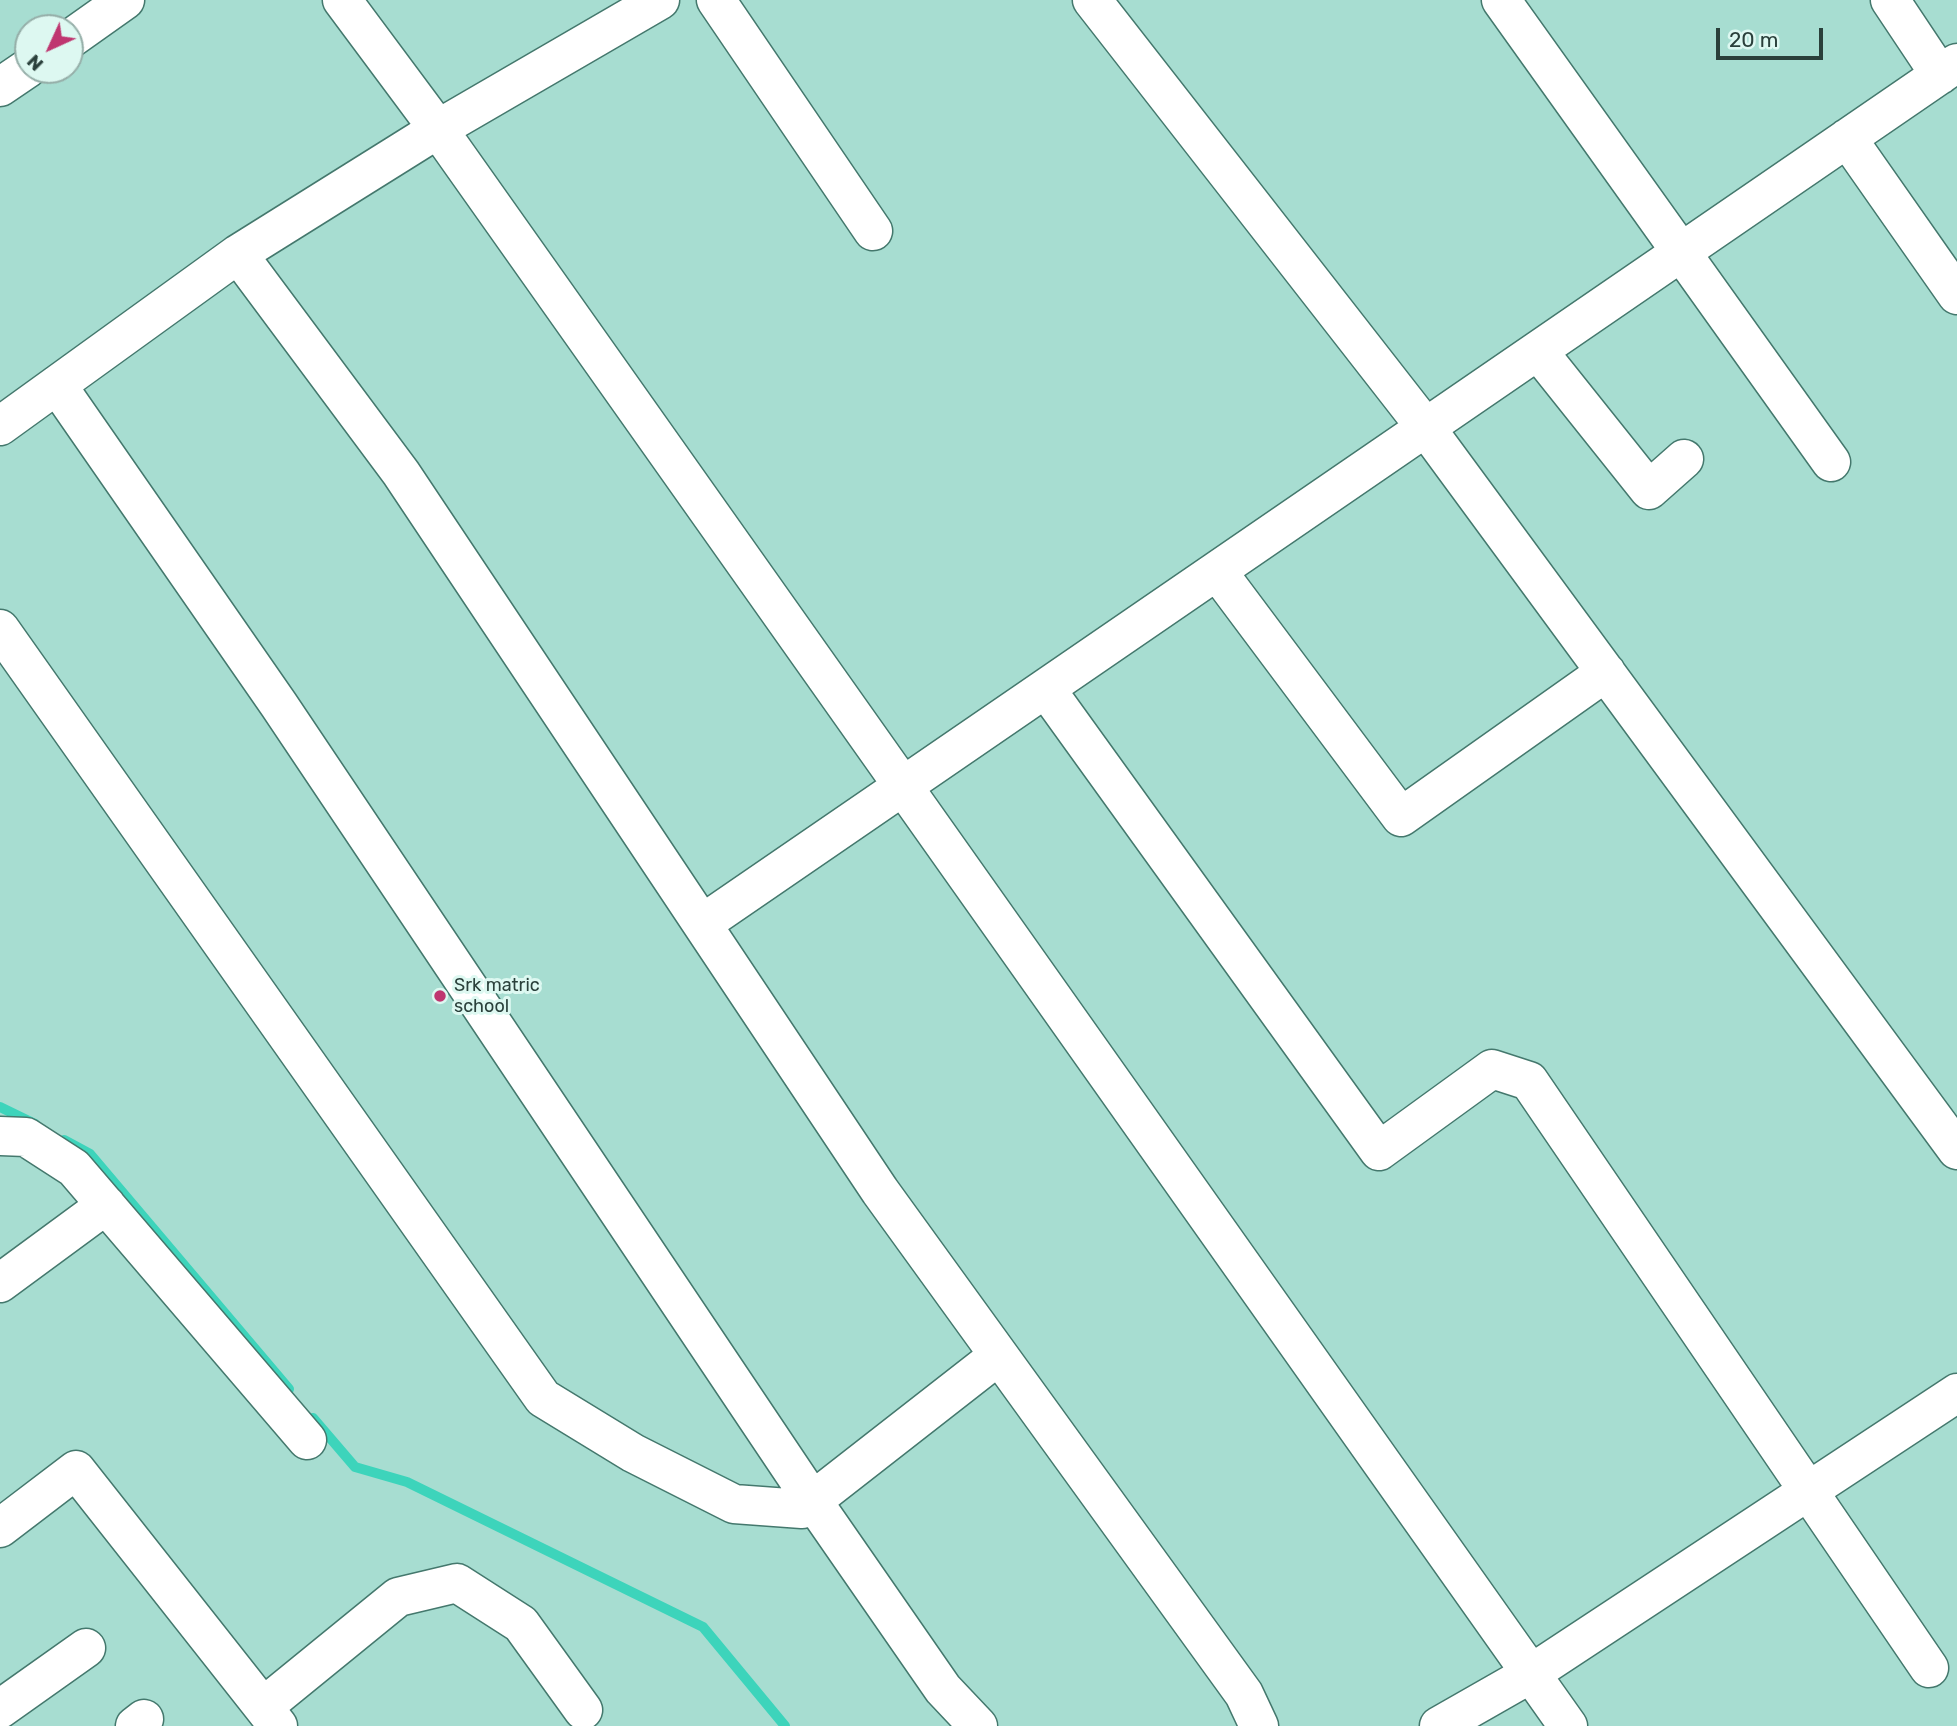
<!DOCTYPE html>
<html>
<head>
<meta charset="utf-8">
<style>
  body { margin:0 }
  #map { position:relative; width:1957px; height:1726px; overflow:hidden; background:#a7ddd1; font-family:Rubik,sans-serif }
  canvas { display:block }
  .north { position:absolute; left:14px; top:14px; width:70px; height:70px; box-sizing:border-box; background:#ddf8f1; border:2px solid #95aea8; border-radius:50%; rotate:225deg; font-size:19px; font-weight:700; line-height:28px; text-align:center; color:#2a403b }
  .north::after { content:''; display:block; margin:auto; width:24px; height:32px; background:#bf3670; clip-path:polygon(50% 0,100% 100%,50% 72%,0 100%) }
  .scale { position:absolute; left:1716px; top:28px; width:107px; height:32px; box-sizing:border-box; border:4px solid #2a403b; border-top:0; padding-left:9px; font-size:21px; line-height:24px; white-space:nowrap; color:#2a403b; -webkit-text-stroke:5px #ddf8f1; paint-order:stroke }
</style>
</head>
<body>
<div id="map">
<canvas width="1957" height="1726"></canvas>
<div class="north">N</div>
<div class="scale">20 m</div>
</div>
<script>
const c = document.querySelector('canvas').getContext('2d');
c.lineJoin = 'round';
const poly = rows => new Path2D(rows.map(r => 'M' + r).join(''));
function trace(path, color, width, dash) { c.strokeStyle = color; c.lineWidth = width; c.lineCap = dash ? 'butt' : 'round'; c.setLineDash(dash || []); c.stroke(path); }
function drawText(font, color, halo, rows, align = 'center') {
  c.font = font + ' Rubik,sans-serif'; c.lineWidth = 6; c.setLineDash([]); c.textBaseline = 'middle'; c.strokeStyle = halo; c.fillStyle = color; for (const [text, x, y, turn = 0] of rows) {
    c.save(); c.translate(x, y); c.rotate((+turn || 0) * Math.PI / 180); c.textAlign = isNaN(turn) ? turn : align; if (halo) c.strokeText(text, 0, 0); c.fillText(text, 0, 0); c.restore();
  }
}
trace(poly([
  [0,1107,35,1124],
  [64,1140,90,1154,289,1389],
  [313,1418,355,1467,407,1482,703,1627,785,1726]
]), '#3dd4bb', 10);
const minor = poly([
  [342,0,438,129,238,254,401,473,880,1191,1244,1694,1259,1726],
  [660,0,438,129,1568,1726],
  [716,0,873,231],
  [1092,0,1426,428,1957,1150],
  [1501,0,1831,462],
  [1890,0,1940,75],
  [70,39,125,0],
  [0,87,28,68],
  [1847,138,1957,295],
  [1538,351,1649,490,1684,459],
  [57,385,279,705,812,1500,943,1689,978,1726],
  [0,426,238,254],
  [1217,571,1401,817,1606,672],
  [0,629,543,1398,633,1453,734,1504,802,1509,998,1356],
  [1046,689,1379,1151,1492,1069,1529,1081,1929,1668],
  [702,924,1957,63],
  [0,1136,26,1137,74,1168,307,1440],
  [0,1283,106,1205],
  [0,1528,76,1470,278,1726],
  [263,1707,398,1597,457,1583,521,1624,583,1710],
  [0,1709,86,1648],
  [135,1726,144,1719],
  [1439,1726,1532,1673,1957,1393]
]);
trace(minor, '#44786d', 41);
trace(minor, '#fff', 38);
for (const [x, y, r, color] of [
  [440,996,7,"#bf3670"]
]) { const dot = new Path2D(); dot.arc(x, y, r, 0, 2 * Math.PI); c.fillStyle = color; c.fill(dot); trace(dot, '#ddf8f1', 2.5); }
drawText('18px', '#2a403b', '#ddf8f1', [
  ["Srk matric",454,986],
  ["school",454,1007]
], 'left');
</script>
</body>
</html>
